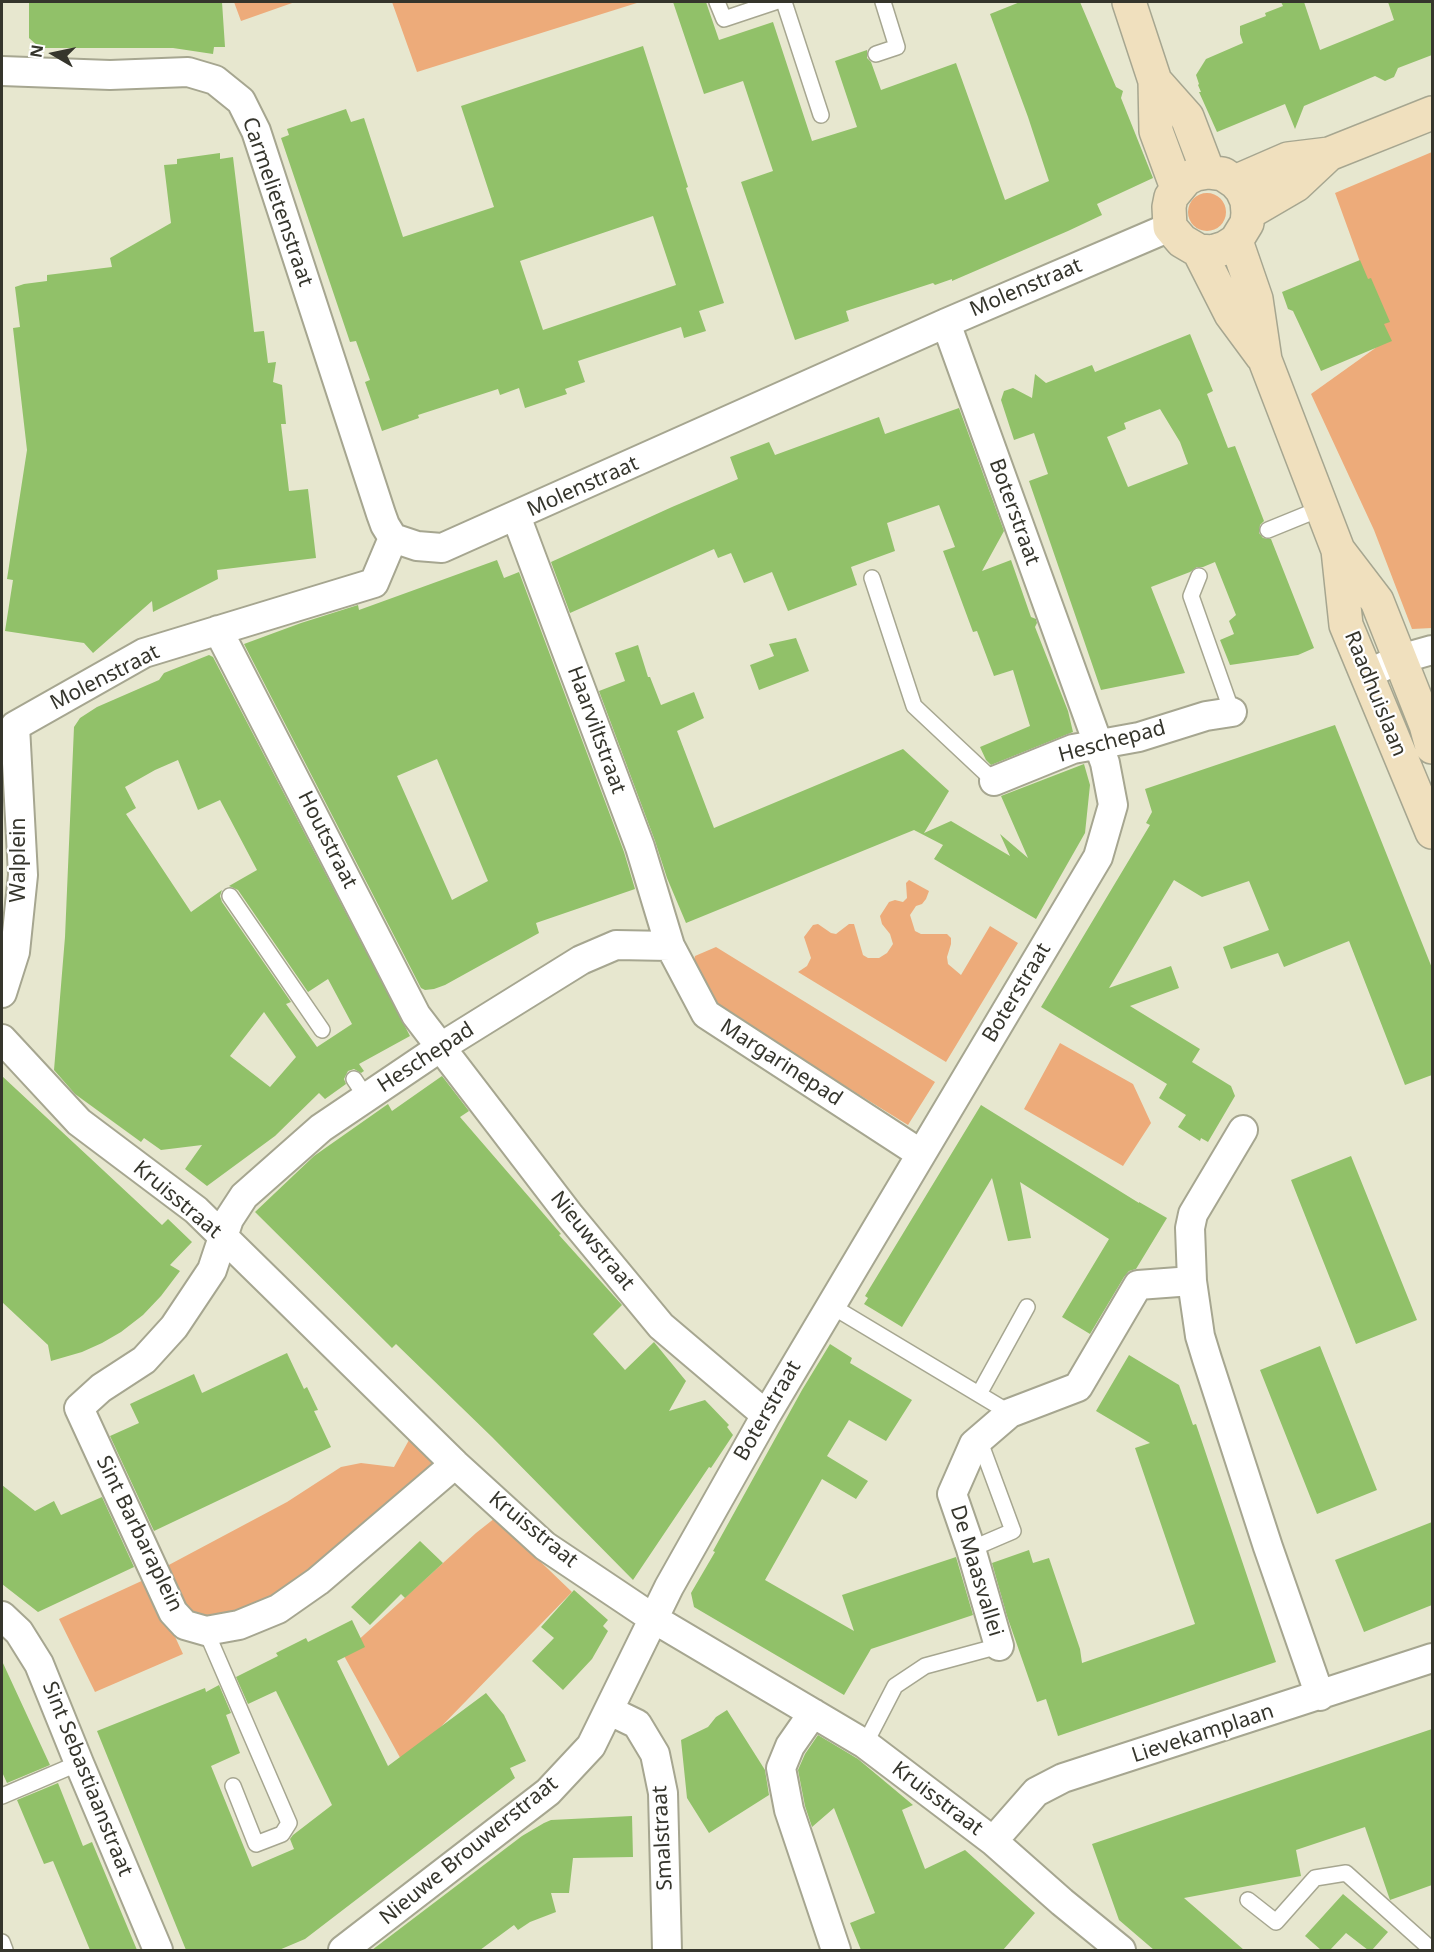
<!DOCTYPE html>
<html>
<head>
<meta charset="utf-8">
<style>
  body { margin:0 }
  #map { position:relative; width:1434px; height:1952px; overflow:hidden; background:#e7e7cf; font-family:"Noto Sans",sans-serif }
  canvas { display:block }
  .frame { position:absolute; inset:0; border:3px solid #35352c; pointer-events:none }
  .north { position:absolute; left:24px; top:24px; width:60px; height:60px; -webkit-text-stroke:4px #fff; paint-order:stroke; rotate:279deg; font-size:16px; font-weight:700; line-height:24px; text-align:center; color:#35352c }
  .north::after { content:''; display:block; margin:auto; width:21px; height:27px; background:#35352c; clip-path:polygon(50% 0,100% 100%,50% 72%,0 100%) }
</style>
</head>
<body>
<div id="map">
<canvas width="1434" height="1952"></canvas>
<div class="frame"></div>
<div class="north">N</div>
</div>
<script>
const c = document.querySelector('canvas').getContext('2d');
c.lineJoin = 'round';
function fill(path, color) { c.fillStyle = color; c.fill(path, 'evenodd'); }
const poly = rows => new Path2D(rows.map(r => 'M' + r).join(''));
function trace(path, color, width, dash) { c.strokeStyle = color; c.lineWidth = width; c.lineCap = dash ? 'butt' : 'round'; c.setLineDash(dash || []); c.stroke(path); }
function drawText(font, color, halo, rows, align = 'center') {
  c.font = font + ' "Noto Sans",sans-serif'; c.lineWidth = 4.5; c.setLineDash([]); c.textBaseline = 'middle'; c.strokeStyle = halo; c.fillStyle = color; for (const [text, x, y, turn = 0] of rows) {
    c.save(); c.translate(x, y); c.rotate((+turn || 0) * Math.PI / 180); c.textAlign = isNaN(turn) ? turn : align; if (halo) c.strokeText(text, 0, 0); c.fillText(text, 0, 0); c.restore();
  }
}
fill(poly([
  [234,2,295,2,241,21],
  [392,2,640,2,417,72],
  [1432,152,1432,628,1412,629,1374,530,1311,394,1388,339,1335,193],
  '1188 212a19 19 0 1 1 38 0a19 19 0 1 1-38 0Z',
  [909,880,929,891,926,899,922,904,916,906,910,915,915,931,921,934,947,934,951,938,951,944,947,957,948,964,961,975,990,926,1018,943,946,1062,798,972,807,966,811,958,804,937,813,925,818,924,831,933,836,934,849,924,854,924,863,955,868,958,879,958,887,953,893,944,890,934,882,924,880,916,889,902,895,900,903,902,907,898,906,883],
  [716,947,935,1082,908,1125,719,1008,692,969,695,956],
  [1060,1043,1133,1084,1151,1123,1123,1166,1024,1109],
  [409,1440,435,1464,288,1590,194,1634,165,1567,287,1502,341,1467,361,1463,394,1467],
  [495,1518,572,1592,431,1737,403,1763,343,1654,476,1533],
  [148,1578,183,1654,95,1692,59,1619]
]), '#edab7a');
fill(poly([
  [29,2,222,2,225,47,214,47,213,54,173,48,40,48,29,38],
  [673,2,706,2,719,40,773,22,812,141,857,127,835,61,867,50,867,58,871,62,881,90,956,63,1005,200,1049,181,1028,117,990,14,1020,2,1080,2,1116,87,1123,91,1121,98,1153,178,1097,204,1102,215,1068,231,952,281,952,279,935,285,933,283,846,311,849,321,795,340,741,182,773,171,743,81,704,94],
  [1281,2,1304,2,1320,50,1394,20,1388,2,1432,2,1432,55,1398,68,1394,77,1385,81,1375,76,1304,106,1295,129,1285,104,1217,132,1199,92,1201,92,1198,85,1199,84,1196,75,1206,59,1243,43,1240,34,1240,26,1266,16,1265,13,1283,6],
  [643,46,688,187,686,188,724,303,699,311,706,331,684,338,681,327,578,361,585,382,565,389,567,394,525,408,519,388,500,395,498,389,418,415,419,418,382,431,365,382,370,380,356,341,350,342,281,138,289,135,287,129,346,109,351,122,364,118,403,237,494,207,461,106],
  [653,216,676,285,543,330,520,261],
  [220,153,220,159,233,157,254,332,264,331,268,363,276,362,273,382,282,385,286,424,281,424,289,491,308,489,316,558,217,570,218,579,153,612,152,601,93,653,84,643,5,631,13,580,7,579,27,450,13,328,20,327,15,287,24,284,47,281,47,275,112,267,110,258,171,223,164,165,177,164,177,159],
  [1360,260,1368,279,1371,278,1390,322,1384,324,1392,341,1321,371,1293,311,1288,309,1282,292],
  [1190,334,1213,391,1207,394,1228,448,1235,446,1264,521,1260,525,1259,533,1263,538,1271,539,1314,648,1298,655,1230,665,1220,640,1234,634,1229,621,1236,615,1215,562,1203,567,1197,567,1190,572,1151,587,1185,673,1101,690,1029,481,1048,474,1034,433,1014,440,1001,400,1004,391,1013,388,1032,398,1035,374,1046,383,1092,365,1095,372],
  [1160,409,1180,442,1188,464,1128,487,1107,437,1126,429,1124,423],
  [959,408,1004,531,982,571,1011,560,1031,617,1036,619,1037,623,1035,627,1068,711,1073,732,991,765,986,760,980,747,1030,726,1013,670,994,676,977,631,973,632,943,551,955,547,939,505,887,523,895,551,851,567,857,585,788,611,772,572,744,583,731,553,718,558,714,549,570,613,551,562,672,507,738,479,730,457,769,442,775,455,879,417,885,434],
  [497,560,504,578,519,572,624,852,635,889,536,923,539,933,445,985,434,989,425,990,421,988,244,644,301,623,358,605,359,610],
  [437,759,488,881,452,900,397,776],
  [796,638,809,671,759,690,750,665,774,656,769,644],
  [638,645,648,677,650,677,661,705,694,692,704,718,677,731,714,828,903,749,949,791,924,833,951,821,1010,856,1000,834,1028,858,1001,796,1084,764,1090,785,1085,833,1036,919,934,859,943,845,914,830,686,923,667,878,655,841,599,691,625,681,615,653],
  [209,655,213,657,410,1036,359,1064,364,1071,361,1073,354,1069,348,1071,344,1079,346,1084,325,1099,319,1093,275,1136,207,1186,185,1169,202,1145,161,1150,144,1138,141,1142,75,1094,54,1070,65,937,74,727,80,718,97,707,159,680,164,673],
  [178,760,198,810,220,800,257,870,229,886,238,890,308,992,328,979,352,1024,317,1047,286,1004,291,1002,222,902,220,896,222,890,191,912,126,814,136,808,125,787,155,770],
  [264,1012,296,1057,270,1087,230,1056],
  [1335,725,1432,968,1432,1075,1405,1085,1349,941,1284,967,1278,953,1231,969,1223,947,1269,930,1249,881,1202,897,1174,880,1109,988,1171,966,1179,988,1130,1006,1200,1049,1192,1062,1231,1086,1235,1096,1208,1142,1201,1138,1200,1141,1178,1127,1186,1115,1159,1098,1167,1084,1041,1007,1150,825,1146,823,1152,812,1145,789],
  [2,1076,162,1225,168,1219,192,1242,170,1265,180,1271,161,1296,143,1315,121,1332,102,1343,82,1352,51,1361,48,1345,2,1302],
  [442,1076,469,1111,460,1117,561,1234,559,1235,622,1305,593,1334,625,1370,654,1342,686,1381,669,1411,705,1400,729,1425,727,1427,733,1435,711,1468,709,1467,633,1580,492,1437,396,1344,392,1348,255,1212,314,1156,388,1104,392,1111],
  [981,1105,1139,1203,1139,1202,1167,1218,1136,1269,1129,1271,1124,1277,1090,1334,1062,1317,1109,1239,1020,1182,1031,1238,1008,1241,992,1178,902,1327,864,1304,868,1298,865,1296],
  [1351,1156,1417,1320,1356,1344,1291,1180],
  [830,1344,852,1358,850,1363,912,1400,886,1441,849,1420,827,1456,868,1481,856,1499,822,1479,765,1580,854,1631,842,1595,956,1557,973,1615,871,1649,844,1695,694,1607,691,1593,715,1552,713,1551,802,1390],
  [1320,1346,1377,1490,1317,1514,1260,1370],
  [287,1353,304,1389,307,1387,318,1410,314,1411,331,1447,154,1531,110,1436,139,1423,130,1404,194,1374,202,1393],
  [1129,1355,1179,1385,1193,1425,1196,1424,1276,1662,1058,1736,1046,1699,1037,1702,1007,1616,992,1563,1029,1550,1033,1563,1049,1558,1080,1649,1082,1663,1195,1624,1135,1448,1150,1443,1096,1411],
  [2,1485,35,1511,54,1501,61,1515,102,1497,134,1567,38,1612,2,1584],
  [1432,1522,1432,1605,1364,1632,1335,1560],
  [420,1541,443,1563,405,1598,401,1594,370,1625,351,1607],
  [574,1590,608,1620,603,1626,608,1631,592,1659,563,1690,532,1661,554,1638,541,1627],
  [352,1620,365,1647,337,1661,388,1766,486,1693,504,1715,526,1761,510,1768,515,1778,305,1939,279,1950,186,1950,97,1731,205,1688,206,1692,219,1685,231,1713,226,1715,240,1753,211,1766,252,1867,294,1849,290,1839,293,1835,332,1805,276,1691,248,1704,236,1677,278,1656,276,1653,306,1638,308,1642],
  [2,1661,50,1765,7,1783,2,1772],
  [727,1710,765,1770,769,1795,709,1833,687,1798,681,1740,708,1727,716,1717],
  [1432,1729,1432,1885,1390,1900,1365,1827,1296,1850,1301,1876,1184,1898,1244,1950,1154,1950,1119,1920,1092,1844],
  [818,1735,858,1759,913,1805,902,1810,925,1869,965,1850,1035,1913,1003,1950,861,1950,850,1923,875,1913,834,1808,812,1827,805,1806,798,1770,805,1754],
  [58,1783,83,1846,92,1842,137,1950,90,1950,53,1861,44,1864,17,1800],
  [632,1816,633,1857,573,1858,569,1893,551,1893,556,1912,530,1922,518,1930,514,1925,480,1950,372,1950,522,1836,544,1823,551,1820],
  [1343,1894,1388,1932,1372,1950,1368,1950,1346,1933,1330,1950,1321,1950,1305,1936]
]), '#91c169');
const lane = poly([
  [717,2,724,19,775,2],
  [784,2,821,115],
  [876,54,897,47,883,2],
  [1268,530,1322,508],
  [1199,576,1191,596,1232,712],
  [872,578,914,706,994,781],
  [230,896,322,1030],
  [354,1079,366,1097],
  [830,1305,1010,1413],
  [979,1394,1027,1307],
  [971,1549,1013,1531,979,1439],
  [206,1631,289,1823,282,1834,256,1844,233,1786],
  [865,1744,895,1686,925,1666,999,1646],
  [2,1796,79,1763],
  [1248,1900,1276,1922,1315,1878,1346,1873,1432,1950],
  [2,1942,5,1950]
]);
const street = poly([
  [2,71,110,75,188,72,215,80,241,101,256,131,381,514,385,525,393,538],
  [516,516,640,847,670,946,706,1014,921,1154],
  [393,538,417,546,442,548,946,323,1170,227],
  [218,630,416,1015,570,1216,661,1326,766,1415],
  [1365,675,1400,659,1432,650],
  [15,726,144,653,374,583,393,538],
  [994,781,1073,749,1139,737,1206,716,1232,712],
  [2,993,15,952,23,875,15,726],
  [2,1039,79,1122,196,1210,455,1464,545,1546,654,1619,865,1744,993,1841,1062,1902,1121,1950],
  [1243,1130,1193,1214,1190,1228,1192,1281,1200,1336,1207,1359,1268,1547,1320,1696],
  [455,1464,318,1581,278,1609,239,1625,206,1631,185,1625,173,1612,79,1408,101,1388,144,1360,174,1327,212,1270,229,1219,244,1196,321,1128,441,1047,581,960,616,945,670,946],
  [2,1616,19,1632,39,1664,79,1763,158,1950],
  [999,1646,971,1549,952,1494,974,1444,1010,1413,1078,1387,1138,1285,1192,1281],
  [610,1711,637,1724,655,1754,663,1793,667,1950],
  [813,1713,790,1746,781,1768,789,1810,836,1950],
  [993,1841,1036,1792,1063,1778,1432,1658],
  [343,1950,548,1792,591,1746,669,1587,766,1415,1098,857,1113,805,1105,763,946,323]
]);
const secondary = poly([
  [1129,2,1155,81,1156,131,1177,188],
  [1155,81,1187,117,1208,172],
  [1208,172,1223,174,1235,182,1242,190,1247,201,1248,213,1247,223,1236,241,1225,248,1212,252,1199,251,1182,241,1170,227,1169,207,1171,197,1186,179,1196,174,1208,172],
  [1235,182,1288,159,1329,154,1432,113],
  [1248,213,1296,185,1329,154],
  [1236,241,1256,299,1265,360,1338,550,1346,625,1432,832],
  [1199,251,1231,314,1262,356],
  [1338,550,1377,601,1426,725,1432,747]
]);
trace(lane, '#a6a690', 18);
trace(street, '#a6a690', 32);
trace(secondary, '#a6a690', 36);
trace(lane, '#fff', 15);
trace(street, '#fff', 28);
trace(secondary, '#f0e0be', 33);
drawText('21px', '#35352c', '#fff', [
  ["Carmelietenstraat",277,202,71],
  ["Molenstraat",1026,288,-23],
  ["Molenstraat",583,487,-24],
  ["Boterstraat",1014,512,70],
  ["Molenstraat",105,678,-27],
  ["Raadhuislaan",1375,694,68],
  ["Haarviltstraat",596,730,70],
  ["Heschepad",1112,742,-15],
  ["Houtstraat",327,840,63],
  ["Walplein",19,860,-90],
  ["Boterstraat",1017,993,-59],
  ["Heschepad",426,1058,-33],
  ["Margarinepad",781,1063,33],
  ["Kruisstraat",177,1200,40],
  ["Nieuwstraat",592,1241,51],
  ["Boterstraat",768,1411,-60],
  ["Kruisstraat",533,1530,39],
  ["Sint Barbaraplein",139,1534,64],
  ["De Maasvallei",976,1571,73],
  ["Lievekamplaan",1203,1734,-18],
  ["Sint Sebastiaanstraat",87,1779,68],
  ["Kruisstraat",937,1799,37],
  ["Smalstraat",663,1838,-93],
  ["Nieuwe Brouwerstraat",469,1851,-39]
]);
</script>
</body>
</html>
